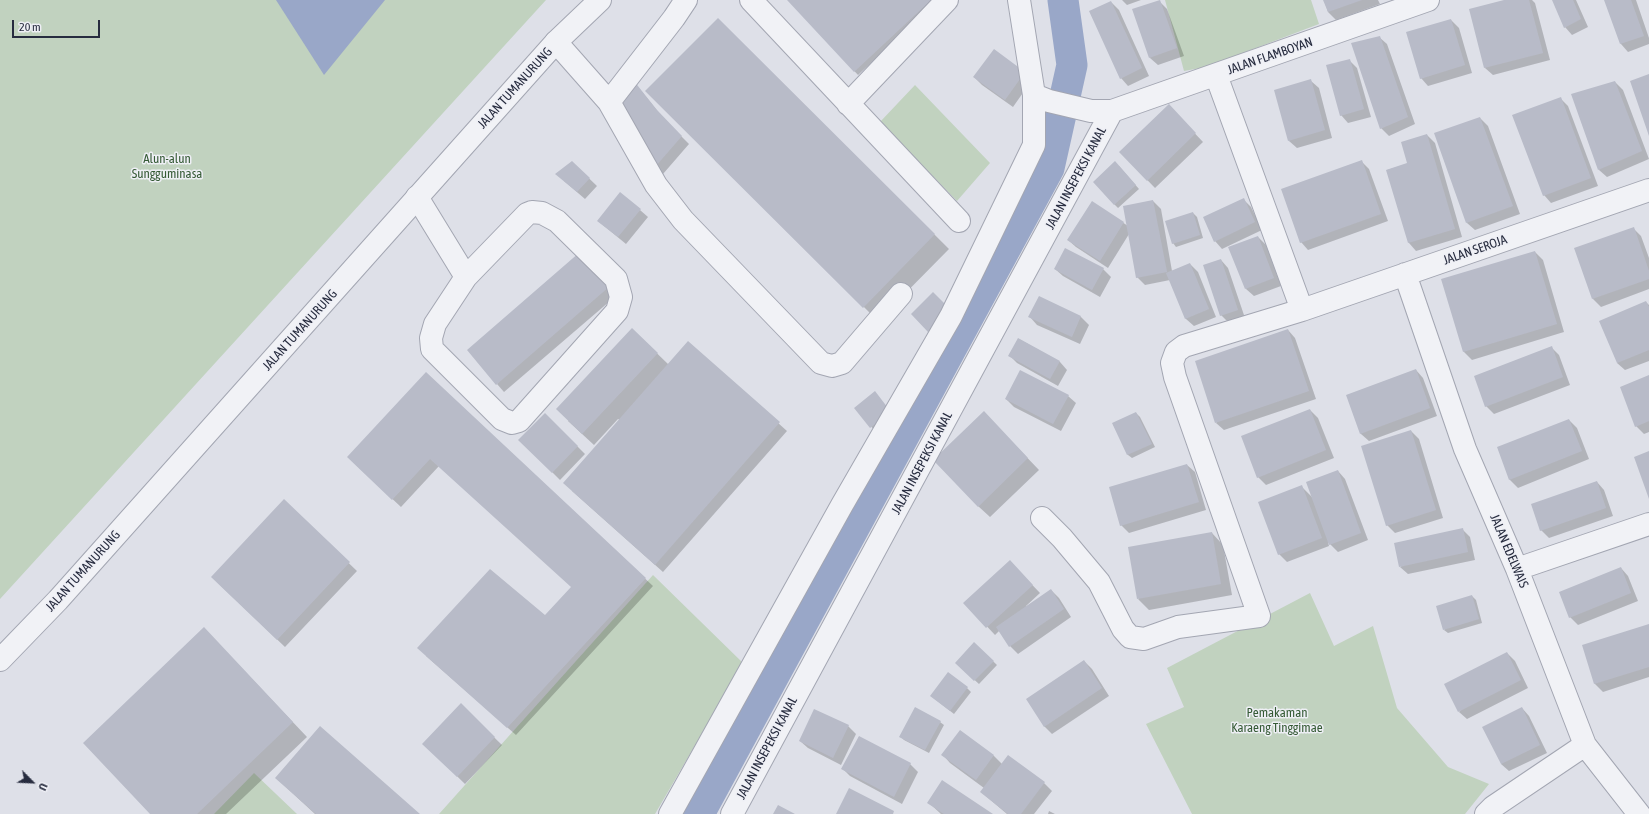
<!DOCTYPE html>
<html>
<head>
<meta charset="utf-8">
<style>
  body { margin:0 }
  #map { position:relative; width:1649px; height:814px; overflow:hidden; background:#dee0e8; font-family:"Asap Condensed",sans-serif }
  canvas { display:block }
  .north { position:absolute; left:12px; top:762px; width:40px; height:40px; -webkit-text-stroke:3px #eeeff5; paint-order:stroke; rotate:114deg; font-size:11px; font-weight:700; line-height:16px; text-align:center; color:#272c3f }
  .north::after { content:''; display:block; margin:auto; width:14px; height:18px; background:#272c3f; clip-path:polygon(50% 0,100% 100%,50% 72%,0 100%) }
  .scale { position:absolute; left:12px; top:20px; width:88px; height:18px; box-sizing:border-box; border:2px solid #272c3f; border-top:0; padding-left:5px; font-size:12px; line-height:14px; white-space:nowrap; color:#272c3f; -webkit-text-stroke:3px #eeeff5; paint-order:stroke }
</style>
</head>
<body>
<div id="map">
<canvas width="1649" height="814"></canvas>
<div class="north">U</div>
<div class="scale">20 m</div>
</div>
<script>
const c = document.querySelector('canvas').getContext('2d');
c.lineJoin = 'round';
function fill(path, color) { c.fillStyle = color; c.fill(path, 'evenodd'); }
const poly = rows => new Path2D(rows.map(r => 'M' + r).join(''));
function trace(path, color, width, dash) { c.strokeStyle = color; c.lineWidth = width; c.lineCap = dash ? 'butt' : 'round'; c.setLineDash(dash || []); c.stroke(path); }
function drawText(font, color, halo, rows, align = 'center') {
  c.font = font + ' "Asap Condensed",sans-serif'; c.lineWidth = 3; c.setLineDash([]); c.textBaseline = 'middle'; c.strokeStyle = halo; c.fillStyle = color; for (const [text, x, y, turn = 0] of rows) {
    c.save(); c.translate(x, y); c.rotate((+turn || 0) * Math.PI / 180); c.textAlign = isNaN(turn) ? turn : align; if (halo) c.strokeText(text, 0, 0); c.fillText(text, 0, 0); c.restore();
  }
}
fill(poly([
  [0,0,546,0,0,599],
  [1165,0,1311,0,1319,24,1206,67,1184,71],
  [915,85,990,163,957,201,880,122],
  [653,575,743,663,655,814,439,814],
  [1310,593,1334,646,1373,626,1397,708,1448,767,1489,784,1465,814,1192,814,1146,724,1184,707,1167,668],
  [254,773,297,814,214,814]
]), '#c1d2bf');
fill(poly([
  [276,0,385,0,324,75]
]), '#99a7c8');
fill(poly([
  [788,0,939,0,858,75],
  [1122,0,1141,0,1127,5],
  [1324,0,1378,0,1380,4,1336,20,1328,12],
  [1508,0,1532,0,1535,3,1550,60,1493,75,1485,68],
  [1553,0,1576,0,1588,27,1572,35,1565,27],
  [1605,0,1636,0,1649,38,1649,44,1628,52,1621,44],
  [1159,1,1167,9,1184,56,1158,65,1150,58],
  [1111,2,1119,10,1149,76,1128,86,1121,78],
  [718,19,949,249,878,321,647,91],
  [1451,20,1459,28,1472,73,1428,86,1421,78],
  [1379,37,1387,44,1415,124,1389,136,1381,128],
  [994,50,1032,80,1013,107,982,85,974,77],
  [1349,60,1357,68,1371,117,1348,123,1341,115],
  [1311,81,1319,88,1332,138,1297,148,1289,141],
  [634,82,664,119,689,144,663,174,655,166],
  [1615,82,1623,90,1649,159,1607,177,1599,170],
  [1560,98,1568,106,1598,186,1551,203,1544,195],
  [1169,106,1203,142,1155,188,1120,152],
  [1480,118,1488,126,1520,214,1475,230,1467,223],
  [1427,135,1435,143,1462,237,1416,251,1409,243,1387,170,1408,164],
  [1361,161,1369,169,1388,221,1308,250,1301,242],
  [572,162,597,186,585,199,564,181],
  [1119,166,1139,189,1118,208,1114,204],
  [1243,199,1251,207,1262,230,1222,249,1215,241],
  [1153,201,1161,209,1172,271,1190,264,1198,272,1216,317,1194,326,1186,319,1170,280,1145,285,1137,277,1129,234,1108,268,1076,247,1068,240,1092,202,1128,226],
  [640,210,648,217,626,244,598,221],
  [1193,213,1197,217,1203,238,1176,247,1173,243],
  [1634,229,1641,236,1649,258,1649,289,1601,307,1593,299,1576,249],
  [1258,237,1266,245,1281,286,1254,296,1246,289],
  [1535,252,1543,260,1564,332,1472,360,1464,352,1443,280],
  [580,254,617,295,504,392,497,384],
  [1221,260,1228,268,1245,318,1229,323,1221,315],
  [1055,269,1103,269,1111,277,1100,297,1063,276],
  [1039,297,1081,317,1089,325,1080,344,1037,325,1030,317],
  [1646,302,1649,305,1649,361,1625,370,1617,363],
  [632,329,669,365,688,342,787,431,663,572,572,491,620,420,618,419,594,445,568,421],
  [1288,330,1295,338,1316,399,1224,430,1216,423],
  [1019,339,1060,362,1067,370,1058,386,1017,363,1009,355],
  [1551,347,1559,355,1570,385,1494,414,1486,406],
  [1416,370,1423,378,1437,416,1369,441,1361,434,1348,395],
  [426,373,653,586,516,735,426,656,545,616,572,587,439,466,401,507,356,465],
  [1649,376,1649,432,1644,434,1636,426],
  [1068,396,1076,403,1061,431,1014,407,1006,399],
  [855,408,894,417,875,431],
  [1310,410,1318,418,1334,458,1266,485,1258,477],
  [1136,413,1140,417,1155,447,1132,458,1128,455,1113,424],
  [545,414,585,454,560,480,520,440],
  [1569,420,1577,428,1589,459,1518,488,1510,480,1498,448],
  [995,424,1039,470,990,517,978,506],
  [1411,431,1419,439,1443,518,1395,533,1387,525],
  [1187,465,1195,472,1206,510,1129,533,1121,525],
  [1338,471,1345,479,1368,540,1338,552,1328,542,1329,546,1287,562,1279,554,1302,487,1312,497],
  [1597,482,1604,490,1613,516,1549,538,1541,530],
  [284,501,357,571,285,647,220,585],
  [1462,529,1470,537,1475,560,1408,574,1400,567],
  [1212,533,1223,545,1232,595,1149,610,1138,599],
  [1621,568,1628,576,1638,601,1578,625,1570,617],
  [1017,569,1040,593,1026,606,1026,607,1051,590,1059,598,1071,617,1018,654,1010,646,1000,630,995,635,965,603],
  [1472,596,1476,600,1482,623,1448,633,1444,630],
  [1649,625,1649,677,1603,692,1595,684,1583,646],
  [218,643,307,737,226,814,152,814],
  [974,643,997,665,979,684,956,663],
  [1507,653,1515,661,1528,688,1467,719,1459,712],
  [1084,661,1092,669,1109,696,1052,734,1044,726],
  [967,688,971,692,954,714,931,696],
  [461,705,502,745,465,784,424,744],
  [1522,708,1529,716,1547,753,1509,771,1501,764],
  [940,722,944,725,929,753,904,740,901,737],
  [848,726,856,734,841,765,808,748,800,741],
  [960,732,994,756,1002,764,1044,783,1052,791,1034,814,1007,814,981,792,984,788,950,763,943,755],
  [859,737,910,764,918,772,902,804,850,776,843,769],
  [276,778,418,814,315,814],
  [928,802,991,814,941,814],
  [1049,811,1055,814,1048,814]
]), '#0003');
trace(poly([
  [699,814,1049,168,1072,65,1063,0]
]), '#99a7c8', 31);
fill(poly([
  [787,0,931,0,854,72],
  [1160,0,1177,48,1149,58,1132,9],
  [1323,0,1362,0,1328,12],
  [1504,0,1529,0,1543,53,1484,68,1469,9],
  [1552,0,1573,0,1581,19,1564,28],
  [1604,0,1631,0,1644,36,1620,44],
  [1111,1,1142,68,1120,79,1089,11],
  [718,18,935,234,863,308,645,91],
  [1451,19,1465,65,1420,79,1406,32],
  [1380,36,1408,117,1380,129,1351,43],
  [994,49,1025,72,1005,100,973,77],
  [1350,59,1364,109,1340,116,1326,65],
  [1649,74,1649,136,1630,81],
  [1311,79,1325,130,1288,141,1274,90],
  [634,81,657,110,682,136,655,167,616,105],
  [1615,81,1642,151,1598,170,1571,94],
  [1561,97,1591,178,1543,196,1512,115],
  [1169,104,1196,133,1147,181,1119,152],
  [1480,117,1513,206,1466,223,1434,133],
  [1427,134,1455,229,1408,243,1386,170,1407,163,1401,142],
  [1362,160,1381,214,1300,243,1281,189],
  [572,161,590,178,577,192,555,174],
  [1115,161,1136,185,1114,205,1093,182],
  [620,192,641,209,618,237,597,221],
  [1244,198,1255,222,1214,242,1203,217],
  [1153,200,1167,272,1136,278,1123,206],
  [1092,201,1124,222,1100,261,1067,240],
  [1193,212,1200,235,1172,244,1165,221],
  [1634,227,1649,271,1649,279,1592,299,1574,248],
  [1258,236,1274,278,1245,289,1228,247],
  [1065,248,1104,268,1092,290,1054,269],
  [1535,251,1557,324,1463,352,1441,279],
  [580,252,610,286,496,385,467,350],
  [1221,259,1238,310,1220,316,1203,265],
  [1190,263,1209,309,1185,319,1166,273],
  [933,292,951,310,928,332,911,314],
  [1039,296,1081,316,1072,337,1028,317],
  [1646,301,1649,307,1649,350,1617,363,1599,321],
  [632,328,658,353,582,434,556,409],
  [1288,329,1309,391,1215,423,1195,361],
  [1018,338,1060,361,1050,379,1008,356],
  [688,341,780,422,655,565,563,483],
  [1552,346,1563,377,1485,407,1474,376],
  [1416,369,1430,408,1360,434,1346,395],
  [1020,370,1069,395,1053,424,1005,399],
  [426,372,646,578,507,728,417,648,490,569,545,615,571,587,430,459,392,500,347,457],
  [1649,375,1649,421,1635,427,1620,387],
  [875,391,891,412,870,428,854,408],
  [1310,409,1326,450,1257,478,1241,436],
  [984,411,1028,458,978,507,933,460],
  [1136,412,1152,444,1127,455,1112,423],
  [545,413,578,446,552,473,518,440],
  [1569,419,1582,451,1509,480,1497,447],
  [1411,430,1436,510,1386,526,1361,446],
  [1649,451,1649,499,1634,457],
  [1187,464,1199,502,1120,526,1109,487],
  [1338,470,1361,533,1329,545,1306,482],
  [1597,481,1606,508,1540,531,1531,504],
  [1302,485,1322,538,1278,555,1258,502],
  [284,499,350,562,277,640,211,577],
  [1463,528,1468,552,1399,567,1394,543],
  [1212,532,1221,584,1137,599,1128,547],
  [1010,560,1033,585,986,628,963,603],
  [1621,567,1631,593,1569,618,1559,592],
  [1051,589,1064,609,1009,647,996,627],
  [1472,595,1479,619,1443,630,1436,606],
  [1649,624,1649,667,1594,684,1582,645],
  [204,627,293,722,197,814,150,814,83,743],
  [974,642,994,661,974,681,955,663],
  [1507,652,1521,680,1458,712,1444,684],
  [1084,660,1102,688,1044,727,1026,699],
  [948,672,968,687,950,711,930,696],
  [461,703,495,737,457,777,422,744],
  [915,707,941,721,925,750,899,737],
  [1522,707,1540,745,1501,764,1482,727],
  [814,709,849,725,833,758,799,741],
  [320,726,420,814,316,814,275,778],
  [960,730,994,755,976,780,941,755],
  [859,736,911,763,894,797,841,769],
  [1008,755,1045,782,1021,814,1008,814,980,792],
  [942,780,993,814,944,814,927,803],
  [849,788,894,811,893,814,836,814],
  [778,805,795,814,773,814]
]), '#b8bbc8');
const minor = poly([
  [751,0,959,221],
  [1019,0,1034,95,1049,101,1091,111,1112,111,1428,0],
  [556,42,609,102,656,185,683,220,821,363,832,366,842,363,901,294],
  [1216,75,1302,310],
  [609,102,674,18,686,0],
  [848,104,947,0],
  [417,197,466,277],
  [532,212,542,213,557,221,616,279,621,297,617,311,519,421,512,423,502,419,432,349,431,338,435,324,466,277,527,214,532,212],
  [1405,274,1465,449,1517,569,1585,745,1639,814],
  [1042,518,1062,538,1099,582,1123,629,1130,637,1144,639,1178,627,1259,616,1175,377,1172,363,1176,352,1184,346,1302,310,1649,190],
  [1517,569,1649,524],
  [670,814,842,505,951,316,1034,145,1034,95],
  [732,814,1112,111],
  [1486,814,1493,807,1585,745]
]);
const tertiary = poly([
  [0,660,58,600,556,42,600,0]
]);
trace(minor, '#a3a6b2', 24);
trace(tertiary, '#a3a6b2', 24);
trace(minor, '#f1f2f6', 22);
trace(tertiary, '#f1f2f6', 22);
drawText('13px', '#272c3f', '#eeeff5', [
  ["JALAN FLAMBOYAN",1270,56,-19],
  ["JALAN TUMANURUNG",515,88,-48],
  ["JALAN INSEPEKSI KANAL",1076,178,-62],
  ["JALAN SEROJA",1475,250,-19],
  ["JALAN TUMANURUNG",300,330,-48],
  ["JALAN INSEPEKSI KANAL",922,463,-62],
  ["JALAN EDELWAIS",1509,551,67],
  ["JALAN TUMANURUNG",83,571,-48],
  ["JALAN INSEPEKSI KANAL",767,748,-62]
]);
drawText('13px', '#355a35', '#eeeff5', [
  ["Alun-alun",167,159],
  ["Sungguminasa",167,174],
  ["Pemakaman",1277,713],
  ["Karaeng Tinggimae",1277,728]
]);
</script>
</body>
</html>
